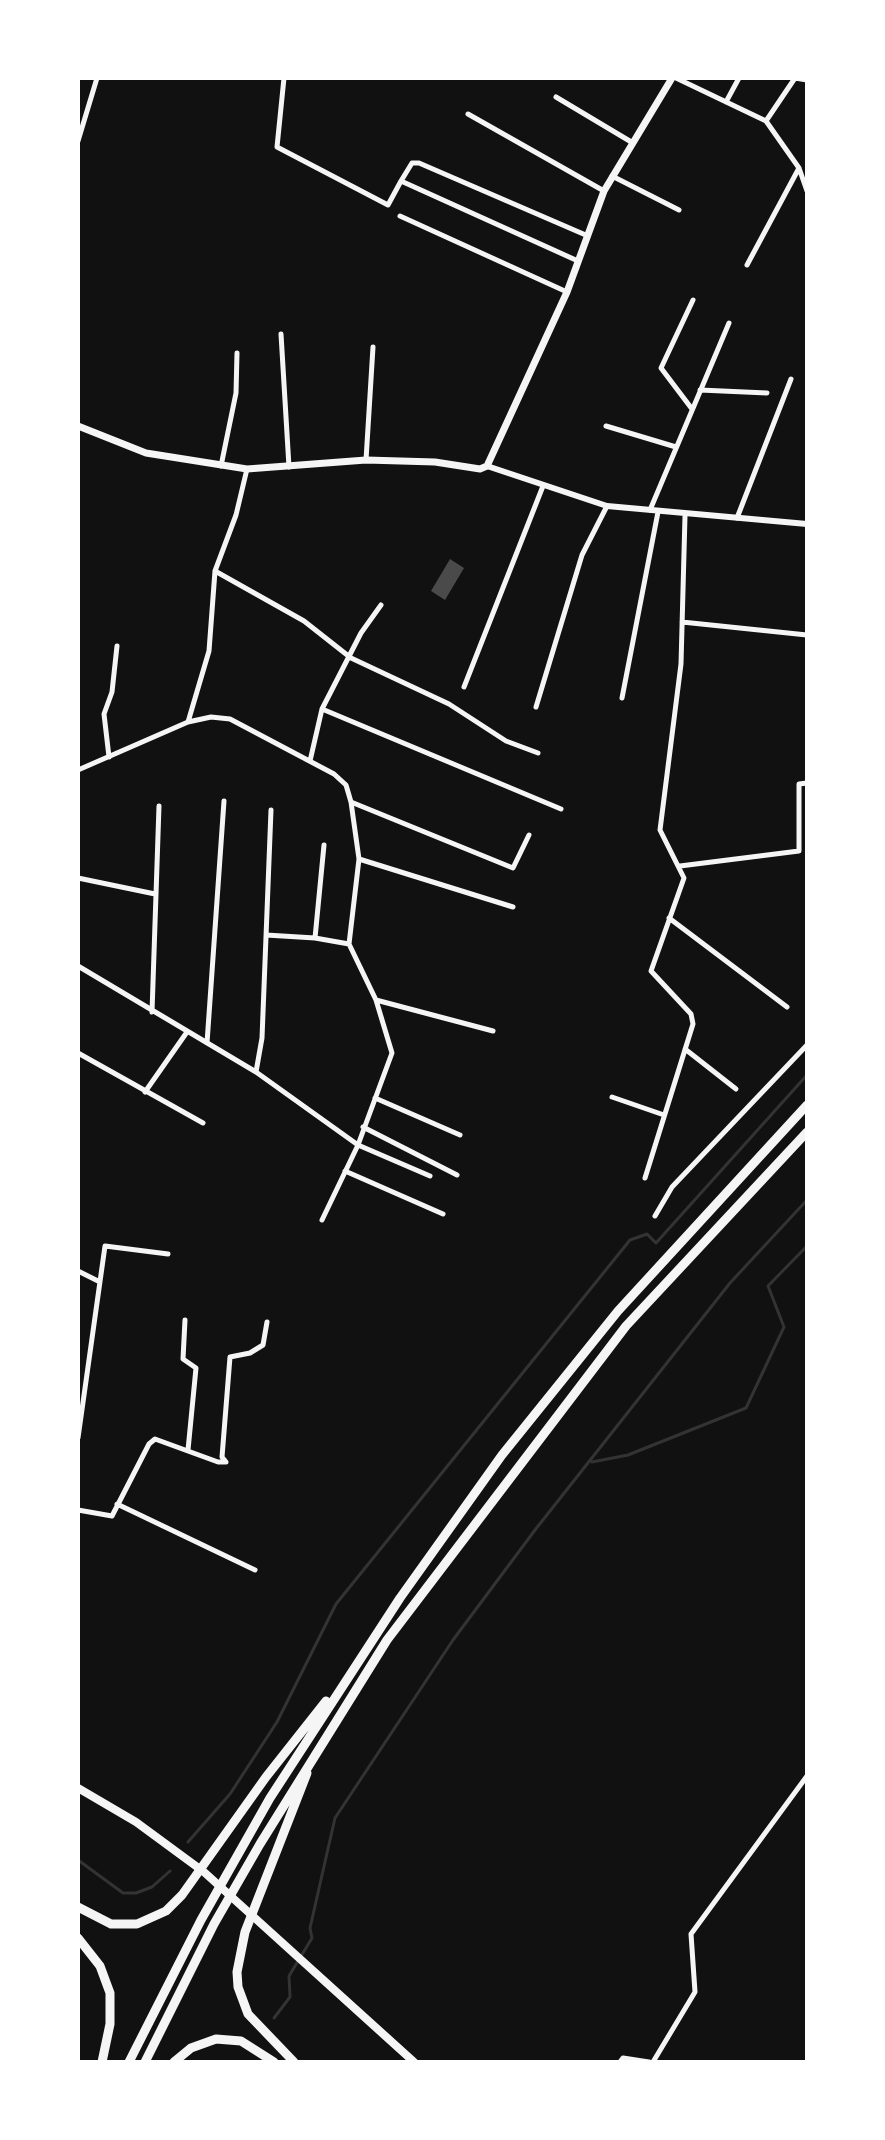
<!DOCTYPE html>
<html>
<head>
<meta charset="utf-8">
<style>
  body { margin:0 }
  #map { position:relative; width:885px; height:2140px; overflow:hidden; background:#111; font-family:"Archivo Narrow",sans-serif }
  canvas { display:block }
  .frame { position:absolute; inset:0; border:80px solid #fff; pointer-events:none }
</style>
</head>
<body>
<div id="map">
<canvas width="885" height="2140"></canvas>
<div class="frame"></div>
</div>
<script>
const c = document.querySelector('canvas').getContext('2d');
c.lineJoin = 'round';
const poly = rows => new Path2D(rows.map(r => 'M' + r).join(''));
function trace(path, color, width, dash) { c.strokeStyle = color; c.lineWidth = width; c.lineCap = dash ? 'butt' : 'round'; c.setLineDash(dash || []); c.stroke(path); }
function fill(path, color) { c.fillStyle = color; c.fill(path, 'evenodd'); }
trace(poly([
  [592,1462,628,1455,746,1408,784,1327,768,1286,807,1246],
  [188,1842,230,1794,277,1722,336,1604,630,1240,647,1234,656,1243,807,1075],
  [78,1860,123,1893,136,1893,152,1887,170,1871],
  [274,2018,290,1997,289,1976,312,1938,310,1928,335,1818,453,1640,535,1530,730,1283,807,1200]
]), '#333', 3);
fill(poly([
  [450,559,464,568,445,600,431,591]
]), '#4a4a4a');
trace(poly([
  [284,78,277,147,388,205,401,181,578,261],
  [676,78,766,121,795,78],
  [795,78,807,80],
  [556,97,633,143],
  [726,102,739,78],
  [468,114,604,191],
  [766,121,799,168,807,191],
  [78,141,97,78],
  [612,176,679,210],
  [401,181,412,163,419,163,588,236],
  [400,216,567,292],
  [747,265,799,168],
  [281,334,289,467],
  [700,390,767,393],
  [692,409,661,368,693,300],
  [606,426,676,447],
  [366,460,373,347],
  [221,466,236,393,237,353],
  [650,510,729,323],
  [737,518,791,379],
  [215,571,304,621,351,658,449,704,506,741,538,753],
  [682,622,807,635],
  [464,687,543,486],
  [622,698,658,512],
  [536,707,582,555,607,506],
  [322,709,561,809],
  [188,722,211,717,230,719,334,774,346,785,351,802,359,859,349,944,376,1000,392,1053,358,1145,322,1220],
  [109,757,104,714,112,692,117,646],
  [310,761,322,709,361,633,381,605],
  [78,770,188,722,209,651,215,571,236,515,247,469],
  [351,802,513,868,529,835],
  [359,859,513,907],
  [680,866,799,851,799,784,807,783],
  [78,878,155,894],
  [669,918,787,1007],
  [266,935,315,938,324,845],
  [315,938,349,944],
  [78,966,256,1072,358,1145,430,1176],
  [376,1000,493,1031],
  [152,1012,159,806],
  [207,1043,224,801],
  [685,1049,736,1089],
  [78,1053,203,1123],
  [256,1072,262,1038,271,810],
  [145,1092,187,1032],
  [612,1097,664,1115],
  [375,1098,460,1135],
  [363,1127,457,1175],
  [345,1171,443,1214],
  [645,1178,693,1024,691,1014,651,971,684,878,660,830,681,664,685,516],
  [655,1216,672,1187,807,1045],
  [78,1271,98,1281],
  [185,1320,183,1359,196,1368,188,1450],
  [78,1438,105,1246,168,1254],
  [117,1504,255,1570],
  [78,1510,112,1516,149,1444,155,1439,218,1462,226,1462,222,1457,230,1357,250,1353,263,1345,267,1322],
  [620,2062,623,2058,649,2062],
  [653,2062,695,1992,691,1934,807,1776]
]), '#f5f5f5', 5);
trace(poly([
  [487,466,607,506,807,524]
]), '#f5f5f5', 6);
trace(poly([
  [78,426,146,453,247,469,366,460,435,462,480,469,487,466,567,292,604,191,672,78]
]), '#f5f5f5', 7);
trace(poly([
  [78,1788,136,1822,204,1872,414,2062]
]), '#f5f5f5', 8);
trace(poly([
  [78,1907,111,1924,137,1924,166,1911,182,1895,266,1777,326,1701],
  [78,1938,100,1966,110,1993,110,2024,102,2062],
  [129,2062,201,1920,270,1798,400,1598,502,1455,618,1311,807,1105],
  [145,2062,214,1924,260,1844,387,1640,626,1326,807,1132],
  [174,2062,191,2048,216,2039,241,2041,274,2062],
  [294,2062,248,2014,238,1987,237,1972,245,1932,307,1773]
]), '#f5f5f5', 9);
</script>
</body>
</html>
